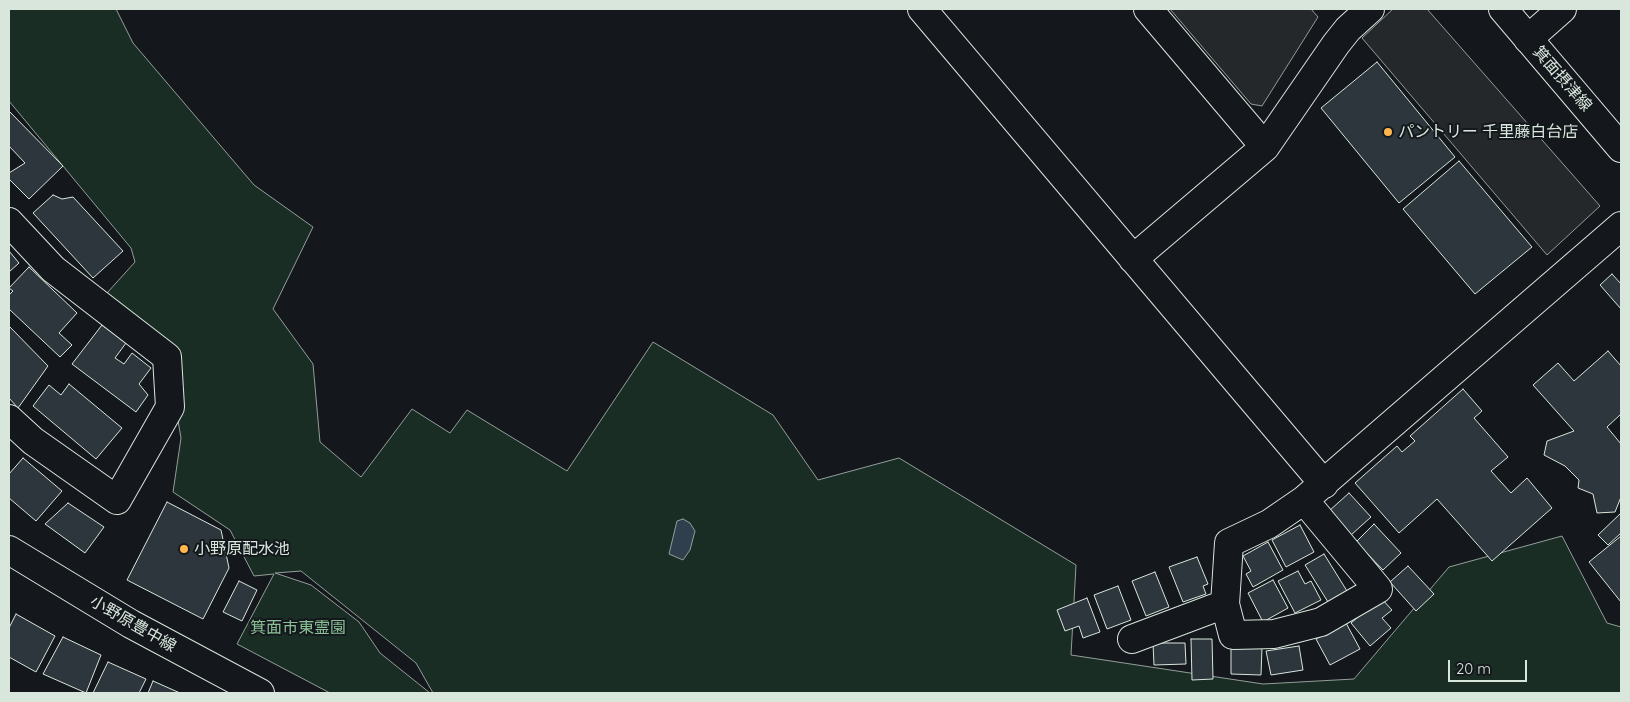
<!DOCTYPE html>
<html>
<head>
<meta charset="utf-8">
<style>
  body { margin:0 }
  #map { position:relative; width:1630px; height:702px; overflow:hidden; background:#14181c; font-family:Quicksand,sans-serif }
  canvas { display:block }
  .frame { position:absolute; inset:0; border:10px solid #d8e6dc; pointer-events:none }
  .scale { position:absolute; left:1448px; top:660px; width:79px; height:22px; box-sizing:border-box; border:2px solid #d8e6dc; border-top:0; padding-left:6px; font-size:15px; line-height:18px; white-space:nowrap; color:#d8e6dc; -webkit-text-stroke:4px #14181c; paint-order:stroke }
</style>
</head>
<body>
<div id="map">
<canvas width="1630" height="702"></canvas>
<div class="frame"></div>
<div class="scale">20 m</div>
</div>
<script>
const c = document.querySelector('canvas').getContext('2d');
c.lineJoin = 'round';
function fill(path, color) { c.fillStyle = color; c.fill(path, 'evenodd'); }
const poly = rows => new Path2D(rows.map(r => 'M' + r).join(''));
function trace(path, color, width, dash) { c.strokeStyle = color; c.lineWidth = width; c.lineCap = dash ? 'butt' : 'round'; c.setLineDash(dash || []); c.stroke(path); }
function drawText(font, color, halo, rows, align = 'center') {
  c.font = font + ' Quicksand,"Noto Sans JP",sans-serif'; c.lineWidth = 4; c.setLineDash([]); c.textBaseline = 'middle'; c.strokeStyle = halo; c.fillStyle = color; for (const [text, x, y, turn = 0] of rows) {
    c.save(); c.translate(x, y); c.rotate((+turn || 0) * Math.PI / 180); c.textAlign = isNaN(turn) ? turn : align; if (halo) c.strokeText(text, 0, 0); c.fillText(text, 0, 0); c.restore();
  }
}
const green = poly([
  [9,9,116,9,133,43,254,185,313,227,273,309,313,364,320,442,361,477,412,409,450,433,467,410,567,471,653,342,773,415,818,480,899,458,1076,565,1071,655,1263,684,1354,679,1449,567,1562,536,1607,623,1621,627,1621,693,433,693,416,663,301,571,275,573,311,585,359,622,380,653,430,693,330,693,237,644,274,574,254,576,230,530,173,492,181,438,167,357,107,293,135,262,131,248,9,101,9,9]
]);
fill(green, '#1a2d24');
trace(green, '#939e99', 1);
const parking = poly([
  [1170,9,1311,9,1318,17,1262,106,1251,104,1170,9],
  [1393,9,1427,9,1600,206,1547,255,1362,38,1393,9]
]);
fill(parking, '#24282b');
trace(parking, '#939e99', 1);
const water = poly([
  [683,519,690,523,695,531,690,550,683,560,669,554,677,521,683,519]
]);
fill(water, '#2f3f4d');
trace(water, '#939e99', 1);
const building = poly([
  [1377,62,1455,157,1399,203,1321,108,1377,62],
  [9,111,63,166,29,199,9,179,9,173,25,163,9,146,9,111],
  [1459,161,1532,247,1475,294,1403,209,1459,161],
  [53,195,62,199,73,197,123,251,93,278,33,213,53,195],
  [9,251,19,263,9,272,9,251],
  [29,267,77,313,59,333,72,345,60,357,9,309,9,295,13,291,9,288,29,267],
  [1612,274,1621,284,1621,309,1600,285,1612,274],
  [102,325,126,343,115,358,124,364,132,353,151,368,139,384,148,395,136,412,72,364,102,325],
  [9,326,48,366,18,408,9,398,9,326],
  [1608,351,1621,366,1621,414,1607,427,1621,444,1621,497,1615,512,1597,513,1593,494,1578,488,1579,480,1565,466,1544,455,1547,441,1574,431,1533,385,1558,363,1574,381,1608,351],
  [69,384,122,428,96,459,33,406,49,385,61,395,69,384],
  [1463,389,1482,411,1474,418,1508,457,1491,471,1511,493,1527,478,1552,508,1492,561,1437,499,1399,533,1355,483,1397,446,1402,452,1415,441,1410,436,1463,389],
  [23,458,62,491,36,521,9,498,9,474,23,458],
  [1349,493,1371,517,1351,535,1329,511,1349,493],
  [167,502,221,530,229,568,203,619,127,580,167,502],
  [68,503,104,527,85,553,45,524,68,503],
  [1621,513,1621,533,1608,545,1598,535,1621,513],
  [1374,524,1401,553,1383,570,1356,542,1374,524],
  [1300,525,1314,552,1286,567,1272,540,1300,525],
  [1621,536,1621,602,1589,562,1621,536],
  [1268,542,1283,570,1253,587,1246,574,1251,571,1243,556,1268,542],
  [1324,554,1347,591,1328,602,1305,565,1324,554],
  [1197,557,1208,584,1203,586,1206,594,1183,602,1169,567,1197,557],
  [1408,566,1434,594,1416,611,1390,582,1408,566],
  [1298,571,1305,584,1311,581,1321,600,1295,613,1278,581,1298,571],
  [1155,572,1169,607,1146,616,1132,581,1155,572],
  [1273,580,1288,608,1263,622,1248,593,1273,580],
  [239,581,257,590,242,621,223,612,239,581],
  [1118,586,1131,620,1107,629,1094,595,1118,586],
  [1087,598,1100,632,1083,638,1079,626,1065,631,1057,610,1087,598],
  [1381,598,1392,610,1382,618,1391,628,1370,646,1351,623,1381,598],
  [16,614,55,636,36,672,9,657,9,628,16,614],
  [1346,623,1360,649,1330,665,1316,639,1346,623],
  [63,637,101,655,86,693,43,674,63,637],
  [1191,639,1212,639,1213,679,1192,680,1191,639],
  [1153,643,1185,643,1186,664,1154,665,1153,643],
  [1299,646,1303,670,1271,675,1266,651,1299,646],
  [1231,647,1262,647,1261,675,1231,674,1231,647],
  [108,662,146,679,139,693,93,693,108,662],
  [153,681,180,693,148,693,153,681]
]);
fill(building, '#2c363c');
trace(building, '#d8e6dc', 1);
const minor = poly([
  [922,9,1324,484],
  [1148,9,1265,147],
  [1528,39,1562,9],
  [9,222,53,269,167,357,170,407,117,500,33,441,9,419],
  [1133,259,1265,147,1336,44,1348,29,1370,9],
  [1304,500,1378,589,1321,622,1274,634,1233,635,1225,604,1229,543,1269,524,1304,500,1621,226],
  [9,550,131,624,260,693],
  [1132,639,1225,604]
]);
const major = poly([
  [1503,9,1621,148]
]);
trace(minor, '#d8e6dc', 30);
trace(major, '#d8e6dc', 30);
trace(minor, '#14181c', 28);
trace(major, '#14181c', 28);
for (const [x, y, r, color] of [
  [1388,132,5,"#ffb74d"],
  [184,549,5,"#ffb74d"]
]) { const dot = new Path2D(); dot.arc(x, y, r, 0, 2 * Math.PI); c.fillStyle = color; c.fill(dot); trace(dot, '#14181c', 2); }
drawText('16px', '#d8e6dc', '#14181c', [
  ["箕面摂津線",1562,79,49],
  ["小野原豊中線",133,624,30]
]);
drawText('16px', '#d8e6dc', '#14181c', [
  ["パントリー 千里藤白台店",1398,132],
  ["小野原配水池",194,549]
], 'left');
drawText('16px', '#8ac095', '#14181c', [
  ["箕面市東霊園",298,628]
]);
</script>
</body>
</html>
